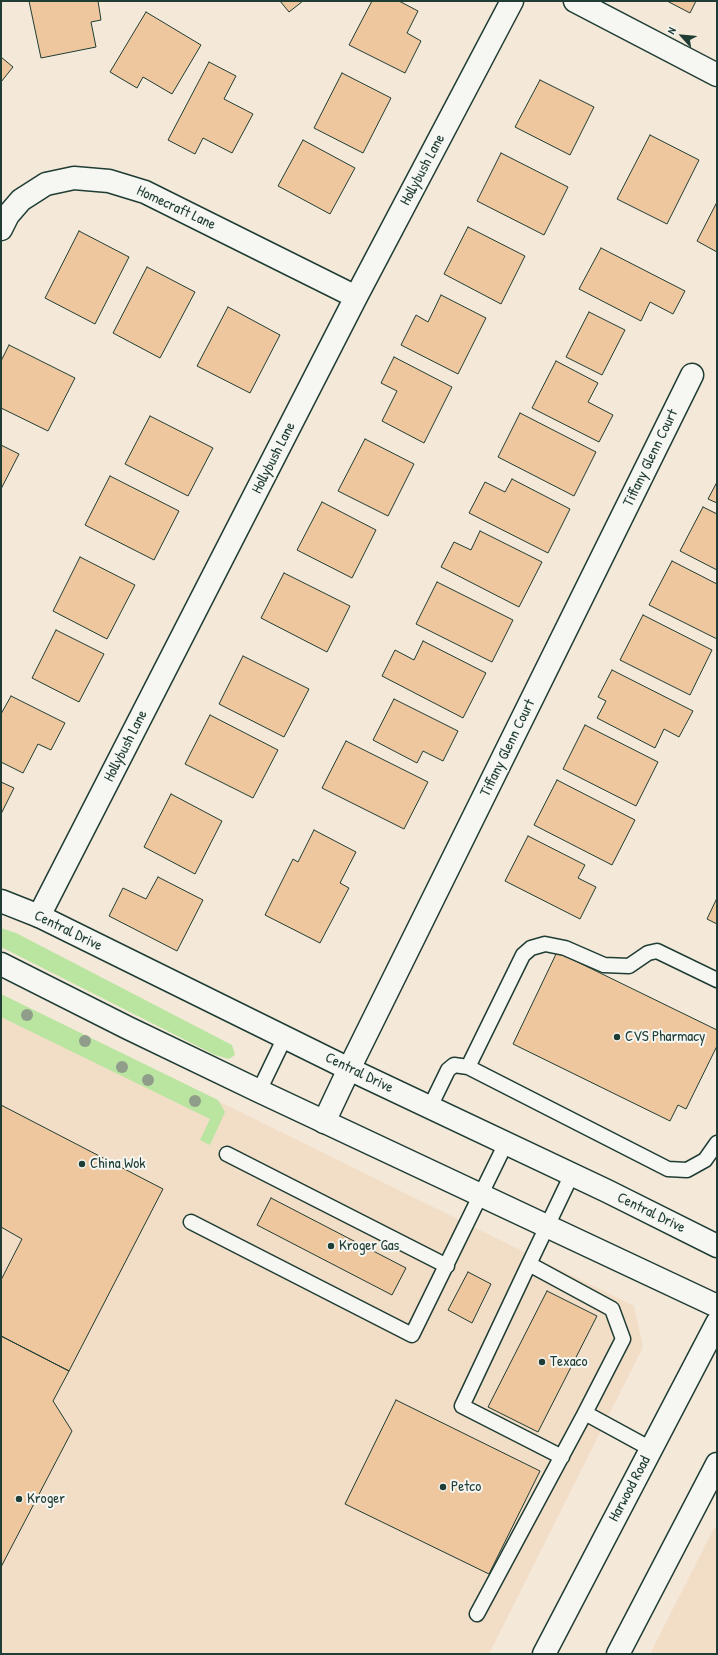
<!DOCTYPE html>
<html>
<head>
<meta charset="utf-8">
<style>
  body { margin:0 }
  #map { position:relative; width:718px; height:1655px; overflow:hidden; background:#f4e8d9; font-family:"Patrick Hand",sans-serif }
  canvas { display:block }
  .frame { position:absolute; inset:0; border:2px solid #1f3d34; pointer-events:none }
  .north { position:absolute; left:662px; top:16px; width:40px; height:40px; -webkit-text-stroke:3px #f6f6f2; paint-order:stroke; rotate:297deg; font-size:11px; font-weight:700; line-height:16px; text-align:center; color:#1f3d34 }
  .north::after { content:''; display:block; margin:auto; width:14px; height:18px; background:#1f3d34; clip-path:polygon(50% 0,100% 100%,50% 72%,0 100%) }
</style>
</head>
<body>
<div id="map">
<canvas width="718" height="1655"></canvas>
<div class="frame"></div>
<div class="north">N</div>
</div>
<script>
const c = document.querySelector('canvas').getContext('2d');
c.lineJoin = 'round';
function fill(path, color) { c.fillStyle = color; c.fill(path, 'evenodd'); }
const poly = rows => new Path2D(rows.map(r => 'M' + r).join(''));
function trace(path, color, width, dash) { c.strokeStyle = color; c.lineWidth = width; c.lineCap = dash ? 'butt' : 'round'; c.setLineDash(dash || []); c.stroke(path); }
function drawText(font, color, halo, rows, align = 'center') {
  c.font = font + ' "Patrick Hand",sans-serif'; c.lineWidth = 4; c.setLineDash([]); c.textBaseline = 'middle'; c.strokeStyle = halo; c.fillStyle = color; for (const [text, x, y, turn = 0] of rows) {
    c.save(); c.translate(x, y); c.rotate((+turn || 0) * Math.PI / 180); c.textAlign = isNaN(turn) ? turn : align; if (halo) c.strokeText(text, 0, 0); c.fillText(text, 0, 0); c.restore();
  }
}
fill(poly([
  [1,994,634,1306,643,1347,489,1654,1,1654],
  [717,1525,717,1654,650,1654,713,1530]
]), '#f2dec7');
fill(poly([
  [1,928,16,933,232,1045,235,1055,229,1059,215,1055,1,947],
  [1,994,218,1100,225,1112,210,1145,200,1140,210,1119,1,1017]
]), '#bae5a1');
const building = poly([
  [29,1,98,1,101,20,91,22,96,47,41,58,29,1],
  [280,1,303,1,289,12,280,1],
  [372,1,399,1,418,11,407,33,421,41,405,73,349,45,372,1],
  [667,1,696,1,690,13,667,1],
  [146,12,201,45,172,94,143,77,137,88,110,72,146,12],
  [1,57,13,67,1,82,1,57],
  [209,62,236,76,224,99,253,114,232,153,203,138,195,154,168,140,209,62],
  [342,73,391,98,363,153,314,128,342,73],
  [540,80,594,107,570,155,515,127,540,80],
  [650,135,699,160,667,224,617,199,650,135],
  [303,140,355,168,330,214,278,186,303,140],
  [501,153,568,187,544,235,477,201,501,153],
  [717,202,717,252,697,241,717,202],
  [468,227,525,256,501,304,444,274,468,227],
  [79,231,129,257,95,324,45,298,79,231],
  [601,248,685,291,673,314,650,302,641,321,579,289,601,248],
  [147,267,195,292,160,358,113,333,147,267],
  [441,295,486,318,458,374,401,345,416,315,428,322,441,295],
  [228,307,280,335,250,393,197,366,228,307],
  [589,312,625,330,602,375,566,357,589,312],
  [9,345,75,378,48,431,1,408,1,361,9,345],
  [394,357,452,387,424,443,382,421,397,391,381,383,394,357],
  [556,361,598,383,588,402,613,415,599,442,532,408,556,361],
  [520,413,596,452,574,496,498,457,520,413],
  [150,416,213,448,188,496,125,464,150,416],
  [365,439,414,464,388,516,338,491,365,439],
  [1,445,19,454,1,489,1,445],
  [110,476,179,511,154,560,85,525,110,476],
  [512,479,570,509,548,553,469,513,485,482,505,492,512,479],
  [717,482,717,503,708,499,717,482],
  [322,502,376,530,352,578,297,550,322,502],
  [703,507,717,514,717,570,680,551,703,507],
  [480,531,542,562,519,607,441,567,454,542,471,550,480,531],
  [80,557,135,585,107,639,53,611,80,557],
  [672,561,717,584,717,639,649,605,672,561],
  [284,573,350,606,327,652,261,618,284,573],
  [437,582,513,620,492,662,416,624,437,582],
  [643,615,712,650,690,695,620,660,643,615],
  [56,630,104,654,79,702,32,678,56,630],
  [423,641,486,673,463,718,382,676,395,650,414,660,423,641],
  [243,656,309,689,284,737,219,704,243,656],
  [612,670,693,711,679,737,664,729,655,748,597,718,606,701,598,697,612,670],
  [11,696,65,723,51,750,38,744,23,773,1,762,1,714,11,696],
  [394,699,458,731,443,761,423,751,417,763,373,740,394,699],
  [210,715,278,750,253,798,185,764,210,715],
  [585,725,658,762,636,806,563,769,585,725],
  [346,741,428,782,404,829,322,788,346,741],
  [557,780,635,820,612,865,534,825,557,780],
  [1,782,14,788,1,814,1,782],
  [171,794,222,821,195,874,144,847,171,794],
  [314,830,356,852,340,883,349,888,320,943,265,915,293,859,298,862,314,830],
  [528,836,585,865,578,878,596,887,580,919,505,881,528,836],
  [158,877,203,900,177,951,109,916,123,888,146,899,158,877],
  [717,898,717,924,707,919,717,898],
  [557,952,717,1030,717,1046,686,1109,678,1105,670,1121,513,1044,557,952],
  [1,1105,163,1189,69,1371,1,1336,1,1280,22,1239,1,1227,1,1105],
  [271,1198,406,1268,392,1295,257,1225,271,1198],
  [468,1272,491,1284,472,1323,448,1310,468,1272],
  [547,1291,597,1316,538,1432,488,1407,547,1291],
  [1,1336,69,1371,53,1401,72,1431,1,1567,1,1336],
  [396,1400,540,1471,489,1574,345,1504,396,1400]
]);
fill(building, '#eec79e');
trace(building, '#1f3d34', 1);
const service = poly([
  [468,1067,523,955,531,948,545,944,565,948,604,965,629,966,648,953,657,951,717,980],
  [259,1091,285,1037],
  [430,1107,448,1070,454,1065,468,1067,668,1169,687,1170,705,1160,717,1143],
  [227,1154,447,1266],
  [572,1174,529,1264,612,1309,623,1339,585,1413],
  [191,1222,412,1335,506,1143],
  [529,1264,462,1406,562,1457],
  [477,1614,585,1413,651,1449]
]);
const minor = poly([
  [575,1,717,75],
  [1,229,8,215,21,200,46,184,74,178,109,181,145,192,356,297],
  [39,916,356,297,512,1],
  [324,1122,349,1069,692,375]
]);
const secondary = poly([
  [1,901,39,916,349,1069,607,1191,717,1246],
  [1,964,128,1028,259,1091,717,1306],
  [544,1654,717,1323],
  [618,1654,717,1464]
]);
trace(service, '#1f3d34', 17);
trace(minor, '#1f3d34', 25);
trace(secondary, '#1f3d34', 25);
trace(service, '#f6f6f2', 14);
trace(minor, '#f6f6f2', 22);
trace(secondary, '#f6f6f2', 22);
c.fillStyle = '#909d8a';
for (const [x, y] of [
  [27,1015],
  [85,1041],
  [122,1067],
  [148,1080],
  [195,1101]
]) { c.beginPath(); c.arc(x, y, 6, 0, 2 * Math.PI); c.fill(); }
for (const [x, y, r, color] of [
  [617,1037,4,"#1f3d34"],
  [82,1164,4,"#1f3d34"],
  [331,1246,4,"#1f3d34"],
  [542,1362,4,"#1f3d34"],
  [443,1487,4,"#1f3d34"],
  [19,1499,4,"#1f3d34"]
]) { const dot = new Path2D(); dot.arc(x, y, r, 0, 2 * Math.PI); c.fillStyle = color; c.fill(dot); trace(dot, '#f6f6f2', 1.5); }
drawText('15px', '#1f3d34', '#f6f6f2', [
  ["Hollybush Lane",423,170,-62],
  ["Homecraft Lane",176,208,25],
  ["Hollybush Lane",274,458,-63],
  ["Tiffany Glenn Court",651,458,-64],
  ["Hollybush Lane",126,746,-63],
  ["Tiffany Glenn Court",508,748,-64],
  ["Central Drive",68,931,26],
  ["Central Drive",359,1073,26],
  ["Central Drive",651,1213,26],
  ["Harwood Road",630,1489,-62]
]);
drawText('15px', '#1f3d34', '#f6f6f2', [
  ["CVS Pharmacy",625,1037],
  ["China Wok",90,1164],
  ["Kroger Gas",339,1246],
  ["Texaco",550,1362],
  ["Petco",451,1487],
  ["Kroger",27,1499]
], 'left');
</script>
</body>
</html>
